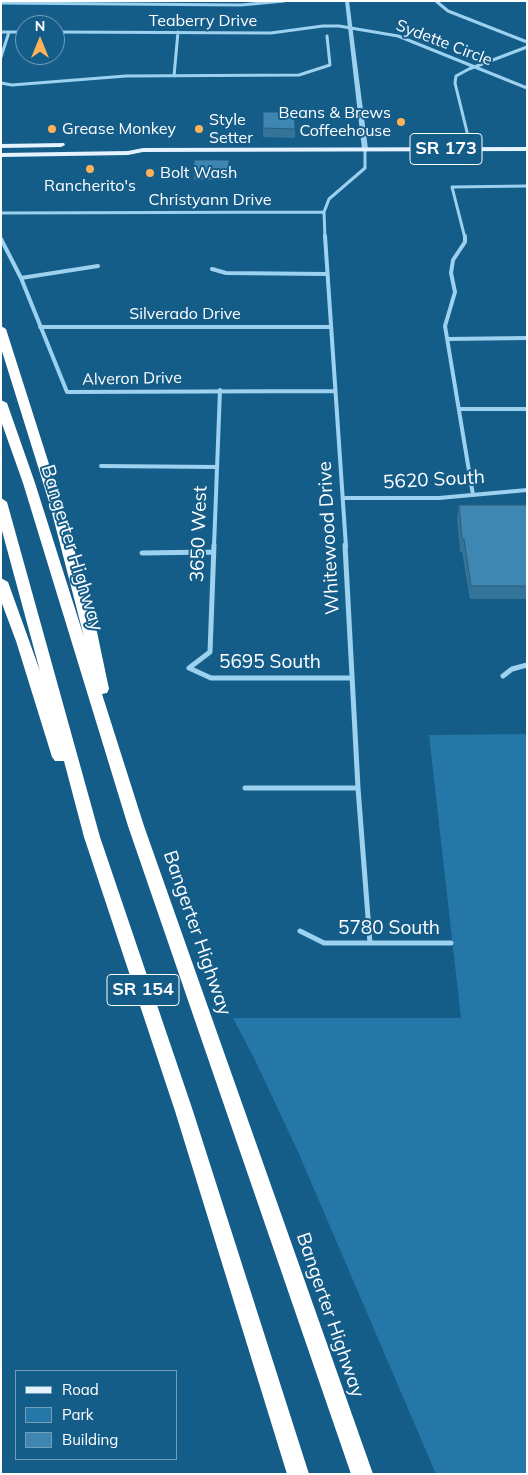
<!DOCTYPE html>
<html>
<head>
<meta charset="utf-8">
<style>
  body { margin:0 }
  #map { position:relative; width:528px; height:1475px; overflow:hidden; background:#155d89; font-family:Mulish,sans-serif }
  canvas { display:block }
  .frame { position:absolute; inset:0; border:2px solid #fff; pointer-events:none }
  .legend { position:absolute; left:15px; top:1370px; width:162px; height:90px; box-sizing:border-box; background:#155d89; border:1px solid #739eb8; margin:0; padding:6px 9px; list-style:none; font-size:15px; color:#fff }
  .legend li { display:flex; align-items:center; gap:10px; height:25px }
  .legend b { width:25px; border:1px solid #739eb8 }
  .north { position:absolute; left:15px; top:15px; width:50px; height:50px; box-sizing:border-box; background:#155d89; border:1px solid #739eb8; border-radius:50%; rotate:0deg; font-size:14px; font-weight:700; line-height:20px; text-align:center; color:#fff }
  .north::after { content:''; display:block; margin:auto; width:18px; height:22px; background:#ffb15a; clip-path:polygon(50% 0,100% 100%,50% 72%,0 100%) }
</style>
</head>
<body>
<div id="map">
<canvas width="528" height="1475"></canvas>
<div class="frame"></div>
<ul class="legend">
<li><b style="height:6px;background:#e4f3ff"></b>Road</li>
<li><b style="height:14px;background:#2477a7"></b>Park</li>
<li><b style="height:14px;background:#3d87b2"></b>Building</li>
</ul>
<div class="north">N</div>
</div>
<script>
const c = document.querySelector('canvas').getContext('2d');
c.lineJoin = 'round';
function fill(path, color) { c.fillStyle = color; c.fill(path, 'evenodd'); }
const poly = rows => new Path2D(rows.map(r => 'M' + r).join(''));
function trace(path, color, width, dash) { c.strokeStyle = color; c.lineWidth = width; c.lineCap = dash ? 'butt' : 'round'; c.setLineDash(dash || []); c.stroke(path); }
function drawText(font, color, halo, rows, align = 'center') {
  c.font = font + ' Mulish,sans-serif'; c.lineWidth = 4; c.setLineDash([]); c.textBaseline = 'middle'; c.strokeStyle = halo; c.fillStyle = color; for (const [text, x, y, turn = 0] of rows) {
    c.save(); c.translate(x, y); c.rotate((+turn || 0) * Math.PI / 180); c.textAlign = isNaN(turn) ? turn : align; if (halo) c.strokeText(text, 0, 0); c.fillText(text, 0, 0); c.restore();
  }
}
fill(poly([
  [527,734,527,1474,436,1474,299,1154,255,1060,233,1018,461,1018,429,735]
]), '#2477a7');
trace(poly([
  [436,1,448,11,527,42],
  [1,3,241,5,284,1],
  [1,32,25,32],
  [55,32,271,33,323,26,339,26,398,36,527,88],
  [1,57,9,32],
  [174,76,178,32],
  [1,83,12,85,126,76,299,75,330,65,327,36],
  [467,132,455,83,456,76,469,69,527,47],
  [1,213,324,212],
  [325,238,324,212,329,199,365,168,365,149],
  [465,238,452,187,527,186]
]), '#9cd1ef', 3);
trace(poly([
  [325,236,346,547],
  [465,236,465,242,453,260,451,273,455,292,445,326,473,495],
  [1,239,21,278,67,392,334,391],
  [212,269,226,273,326,274],
  [21,278,98,266],
  [40,327,330,327],
  [447,339,527,338],
  [460,409,527,409],
  [101,466,217,467],
  [343,498,439,498,527,490],
  [214,547,220,390]
]), '#9cd1ef', 4);
trace(poly([
  [214,545,210,652,189,668,211,678,352,678],
  [345,545,358,788,370,943],
  [142,553,213,552],
  [503,676,512,669,527,665],
  [245,788,358,788],
  [300,931,324,943,451,943]
]), '#9cd1ef', 5);
fill(poly([
  [345,1,349,1,368,149,365,151,362,149,345,1]
]), '#9cd1ef');
fill(poly([
  [64,143,65,145,61,147,1,148,1,144,64,143],
  [527,147,527,151,143,152,128,155,1,157,1,153,128,151,143,148,527,147]
]), '#e4f3ff');
fill(poly([
  [1,326,6,329,62,505,97,632,109,689,107,693,102,694,144,826,373,1474,351,1474,128,826,23,483,1,421,1,400,7,403,35,483,84,637,50,505,1,348,1,326],
  [1,498,7,502,100,837,193,1111,309,1474,287,1474,175,1111,84,837,64,761,55,761,52,757,16,641,1,601,1,578,8,582,40,671,1,527,1,498]
]), '#fff');
fill(poly([
  [263,112,295,129,295,138,263,137],
  [229,169,228,180,194,180,194,171],
  [459,505,527,509,527,599,470,599,462,552,460,552,457,518]
]), '#347499');
const building = poly([
  [263,112,294,112,295,129,263,128,263,112],
  [194,160,229,160,228,171,194,171,194,160],
  [459,505,526,505,527,509,527,586,471,586,464,539,462,539,459,505]
]);
fill(building, '#3d87b2');
trace(building, '#2b5e7d', 1);
for (const [x, y, r, color] of [
  [401,122,5,"#ffb15a"],
  [52,129,5,"#ffb15a"],
  [199,129,5,"#ffb15a"],
  [90,169,5,"#ffb15a"],
  [150,173,5,"#ffb15a"]
]) { const dot = new Path2D(); dot.arc(x, y, r, 0, 2 * Math.PI); c.fillStyle = color; c.fill(dot); trace(dot, '#155d89', 2); }
drawText('16px', '#fff', '#155d89', [
  ["Teaberry Drive",203,21],
  ["Sydette Circle",444,43,21],
  ["Christyann Drive",210,200],
  ["Silverado Drive",185,314],
  ["Alveron Drive",132,379,-1]
]);
drawText('16px', '#fff', '#155d89', [
  ["Beans & Brews",391,113,"right"],
  ["Coffeehouse",391,131,"right"],
  ["Style",209,120],
  ["Setter",209,138],
  ["Grease Monkey",62,129],
  ["Bolt Wash",160,173],
  ["Rancherito's",90,186,"center"]
], 'left');
for (const [x, y, w] of [
  [446,149,72],
  [143,990,72]
]) { const box = new Path2D(); box.roundRect(x - w / 2, y - 15.5, w, 31, 4); c.fillStyle = '#155d89'; c.fill(box); trace(box, '#fff', 1); }
drawText('bold 18px', '#fff', null, [
  ["SR 173",446,149],
  ["SR 154",143,990]
]);
drawText('19px', '#fff', '#155d89', [
  ["5620 South",434,480,-3],
  ["3650 West",199,534,-88],
  ["Whitewood Drive",329,538,-93],
  ["Bangerter Highway",72,548,73],
  ["5695 South",270,662],
  ["5780 South",389,928],
  ["Bangerter Highway",197,933,71],
  ["Bangerter Highway",330,1315,71]
]);
</script>
</body>
</html>
